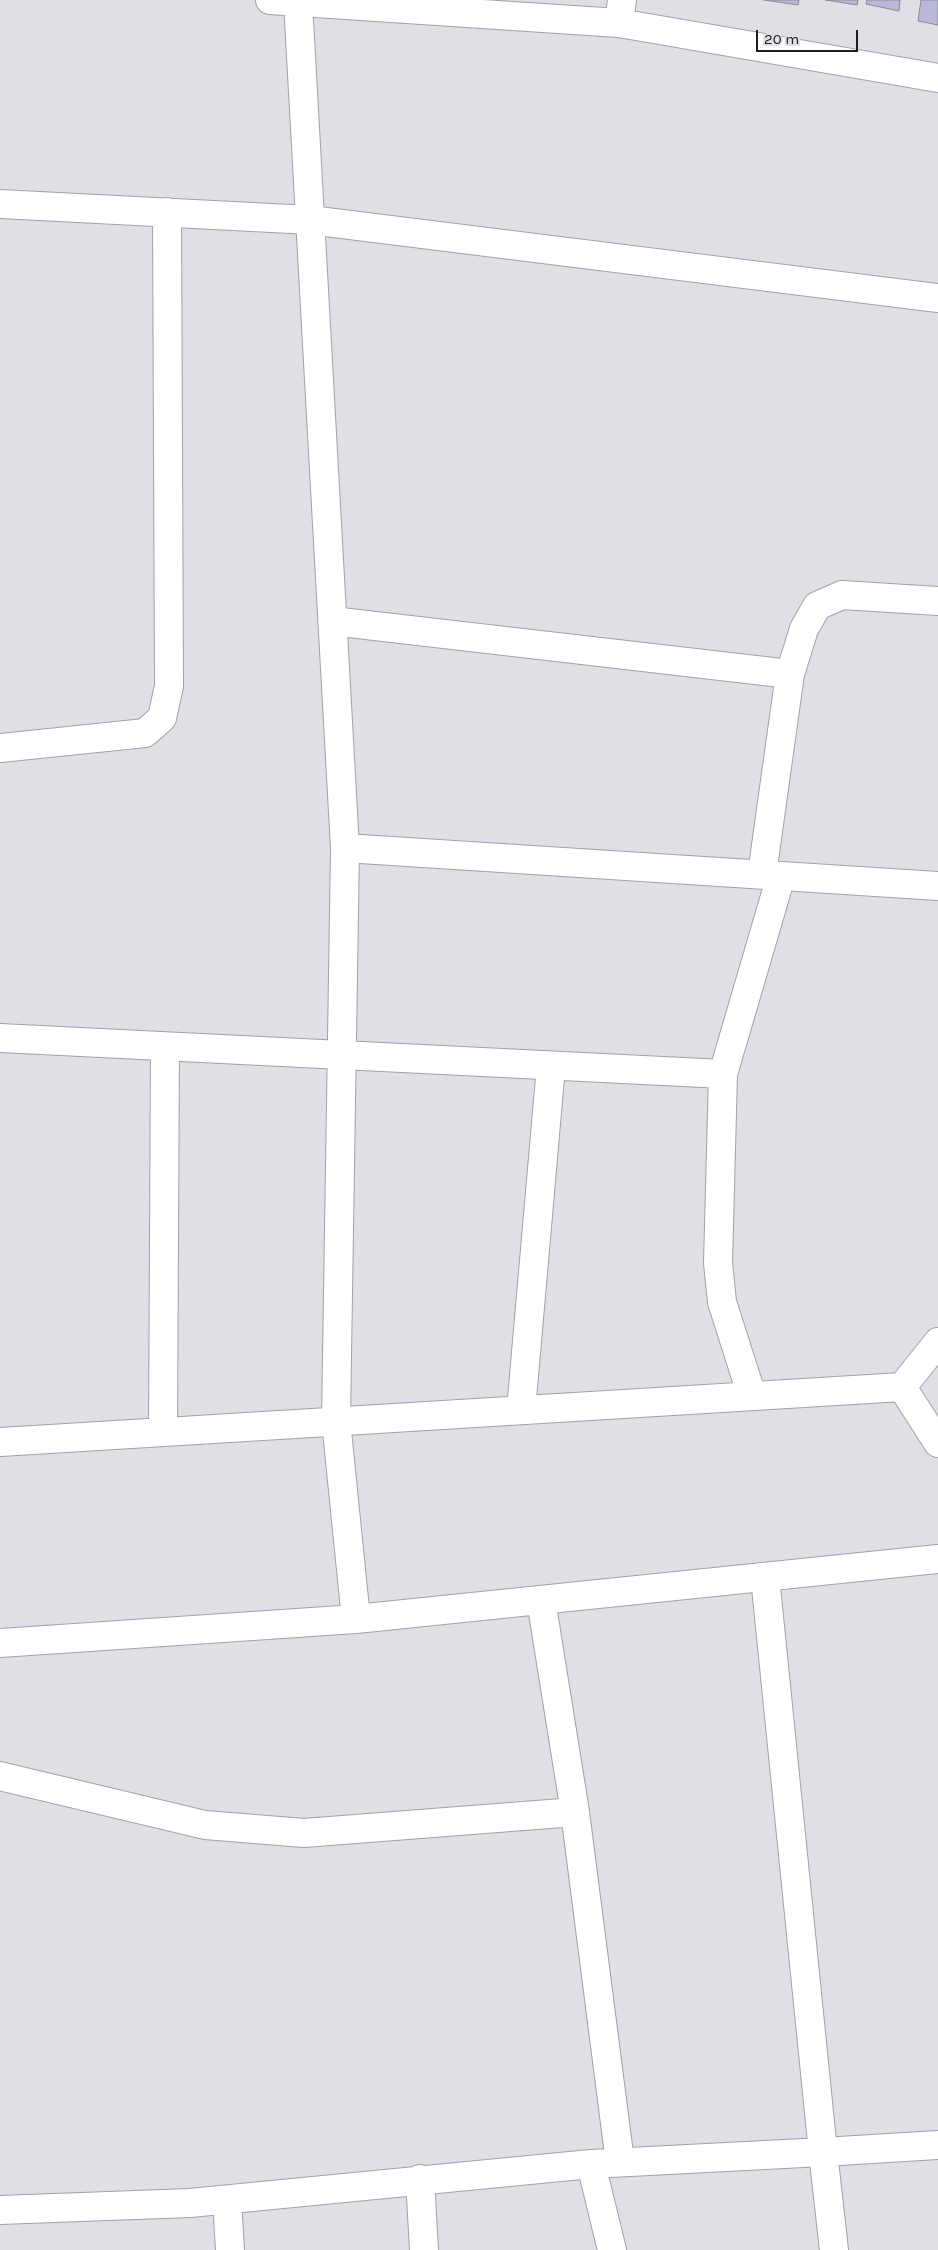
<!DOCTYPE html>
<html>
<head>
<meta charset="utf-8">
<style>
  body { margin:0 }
  #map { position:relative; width:938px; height:2250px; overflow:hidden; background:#dfdfe5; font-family:Karla,sans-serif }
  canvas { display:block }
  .scale { position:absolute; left:756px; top:30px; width:102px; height:22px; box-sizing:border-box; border:2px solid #1f1f21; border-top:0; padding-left:6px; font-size:15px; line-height:18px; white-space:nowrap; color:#1f1f21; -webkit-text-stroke:4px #dfdfe5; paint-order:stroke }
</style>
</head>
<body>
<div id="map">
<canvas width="938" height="2250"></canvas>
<div class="scale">20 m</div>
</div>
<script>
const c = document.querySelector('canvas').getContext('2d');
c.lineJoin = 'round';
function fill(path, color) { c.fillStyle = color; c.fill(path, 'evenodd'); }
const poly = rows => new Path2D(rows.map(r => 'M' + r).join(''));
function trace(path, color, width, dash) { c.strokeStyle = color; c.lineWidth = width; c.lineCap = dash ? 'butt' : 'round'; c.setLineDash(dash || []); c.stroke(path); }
const building = poly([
  [764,0,799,0,798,5,764,0],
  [826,0,858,0,857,5,826,0],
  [867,0,900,0,899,11,866,4,867,0],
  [921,0,938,0,938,25,918,21,921,0]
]);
fill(building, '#bab8da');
trace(building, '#8a8a90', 1);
const street = poly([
  [270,0,619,23],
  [622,0,619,23,938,78],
  [0,204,310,220,938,298],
  [332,621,790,674],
  [0,748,145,733,162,718,169,686,167,212],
  [345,848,938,886],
  [762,874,790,674,804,629,817,606,842,595,938,601],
  [0,1038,723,1074,781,876],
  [723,1074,718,1263,722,1302,752,1396],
  [902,1387,938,1342],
  [521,1410,551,1066],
  [163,1432,165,1047],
  [0,1442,902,1387,938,1443],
  [765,1577,823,2152,938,2145],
  [541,1600,575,1812,620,2162],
  [356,1619,938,1559],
  [0,1643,356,1619,336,1421,345,848,298,2],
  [0,1776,205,1825,304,1833,575,1812],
  [591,2164,612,2250],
  [420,2179,424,2250],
  [227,2200,230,2250],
  [0,2210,190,2203,591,2164,823,2152,834,2250]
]);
trace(street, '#a2a1a8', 30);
trace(street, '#fff', 28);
</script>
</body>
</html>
